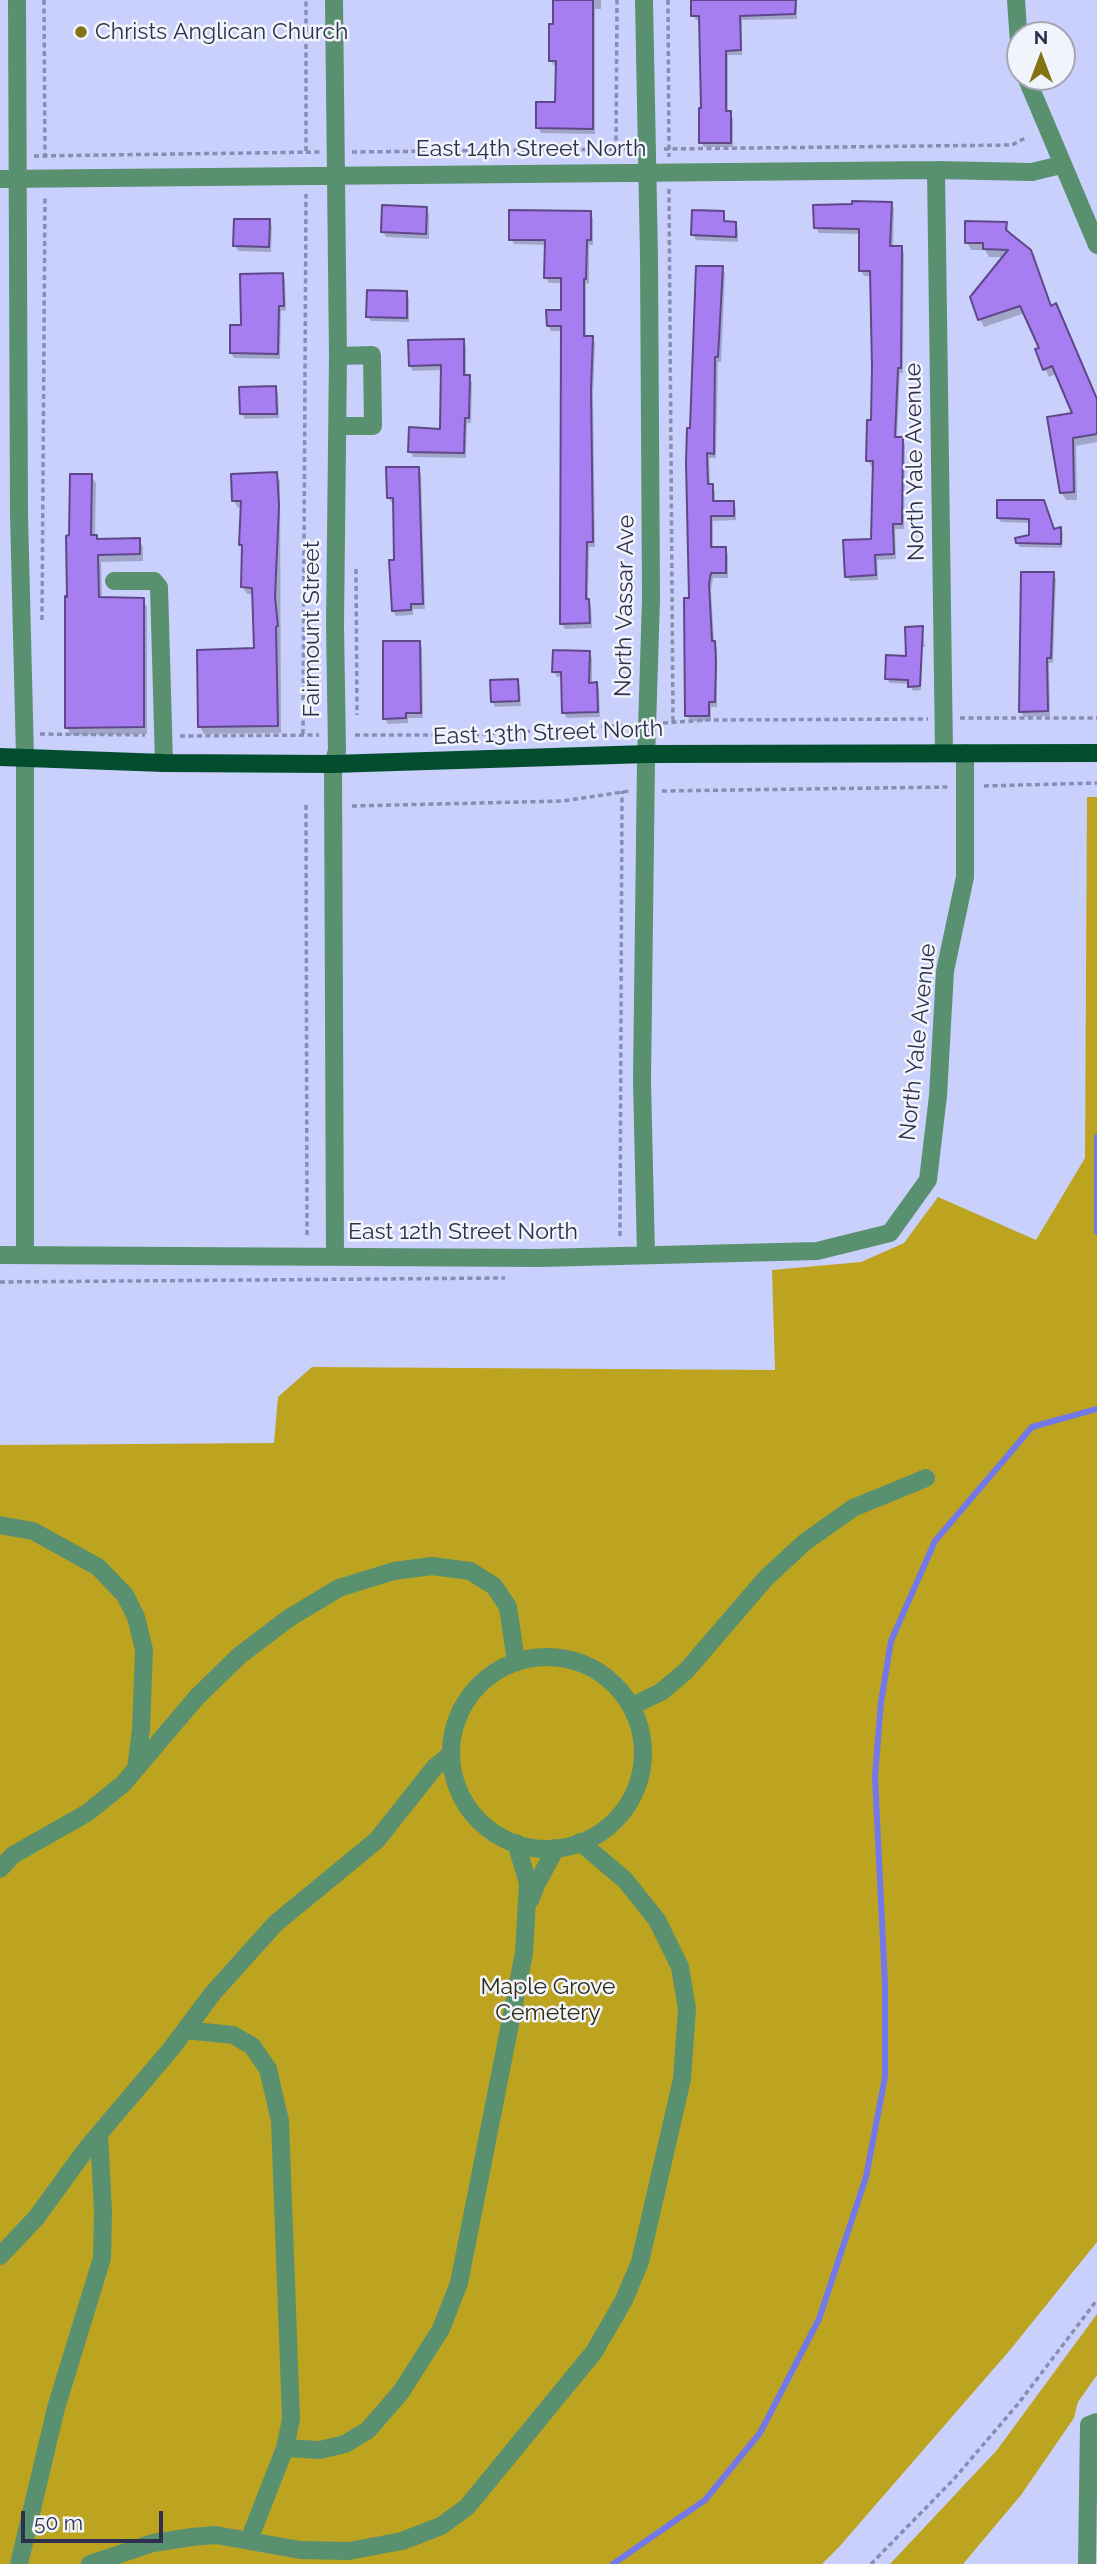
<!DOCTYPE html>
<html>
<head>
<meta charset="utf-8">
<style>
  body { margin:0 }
  #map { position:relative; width:1097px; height:2564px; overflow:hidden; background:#cad0fc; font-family:Raleway,sans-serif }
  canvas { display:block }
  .north { position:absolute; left:1006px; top:21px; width:70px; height:70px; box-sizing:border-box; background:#f2f4fb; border:2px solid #a4a6b6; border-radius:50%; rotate:0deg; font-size:19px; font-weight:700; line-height:28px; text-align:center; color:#2e314e }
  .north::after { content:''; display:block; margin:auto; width:24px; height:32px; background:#847314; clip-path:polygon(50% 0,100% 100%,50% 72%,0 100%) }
  .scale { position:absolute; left:21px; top:2511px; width:142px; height:32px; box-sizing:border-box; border:4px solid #2e314e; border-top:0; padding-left:9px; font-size:21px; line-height:24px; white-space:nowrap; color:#2e314e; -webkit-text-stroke:5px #f2f4fb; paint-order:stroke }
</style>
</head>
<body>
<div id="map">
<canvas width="1097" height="2564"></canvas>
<div class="north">N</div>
<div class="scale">50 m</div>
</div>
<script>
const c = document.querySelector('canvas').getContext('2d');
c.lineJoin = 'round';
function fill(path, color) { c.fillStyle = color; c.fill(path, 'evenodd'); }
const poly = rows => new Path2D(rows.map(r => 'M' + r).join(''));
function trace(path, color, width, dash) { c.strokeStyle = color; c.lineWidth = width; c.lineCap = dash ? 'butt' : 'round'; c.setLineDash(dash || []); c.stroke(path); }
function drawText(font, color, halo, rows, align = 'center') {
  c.font = font + ' Raleway,sans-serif'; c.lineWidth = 5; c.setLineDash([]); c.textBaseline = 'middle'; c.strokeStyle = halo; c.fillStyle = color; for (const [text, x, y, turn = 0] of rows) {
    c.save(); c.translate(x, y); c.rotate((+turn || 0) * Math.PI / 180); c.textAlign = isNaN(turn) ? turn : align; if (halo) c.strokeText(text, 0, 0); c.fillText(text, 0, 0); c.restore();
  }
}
fill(poly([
  [1087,797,1097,797,1097,2242,1010,2350,839,2547,822,2564,0,2564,0,1445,274,1443,278,1397,312,1367,775,1370,772,1270,861,1262,904,1243,938,1197,1036,1240,1085,1158],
  [1097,2314,1097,2375,1078,2402,1074,2418,1021,2495,963,2564,890,2564,997,2450]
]), '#bca420');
fill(poly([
  [555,0,601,0,601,9,595,9,595,134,541,133,538,128,557,104,557,66,554,66,551,61,555,26],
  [693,0,797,0,797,19,742,20,742,55,728,55,728,113,733,118,733,147,704,147,701,142,703,110,701,20,696,20,693,15],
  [891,204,894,209,893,248,901,248,904,253,903,373,900,373,897,438,902,439,905,444,904,529,895,529,896,559,877,560,878,580,850,581,847,576,873,541,874,466,871,466,868,460,872,421,872,276,864,276,861,271,861,234,819,233,816,228],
  [426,209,429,214,429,239,386,237,383,232],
  [590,213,593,218,593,245,589,245,589,284,586,283,586,338,592,338,595,343,593,397,595,547,589,547,588,601,591,606,592,628,565,629,562,624,563,331,551,331,548,326,563,312,562,283,549,283,546,277,547,245,514,244,511,239],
  [723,213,726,223,735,223,738,229,738,242,696,240,693,235],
  [269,221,272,226,271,252,238,251,235,245],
  [1006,223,1010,235,1030,251,1035,260,1052,307,1097,400,1097,442,1076,446,1077,500,1066,500,1061,492,1075,415,1057,373,1049,377,1045,369,1041,349,1025,313,984,327,980,319,1005,257,989,257,985,250,971,250,967,242],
  [722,268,725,273,721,362,718,362,716,458,709,458,710,485,715,491,715,503,733,503,736,508,736,520,713,521,713,549,725,548,728,554,728,578,713,578,711,590,714,641,717,648,717,707,711,707,711,721,690,721,687,715,691,599,692,430],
  [282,275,285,280,286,310,281,311,280,359,234,358,231,353,243,327],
  [406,292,409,298,409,322,371,321,368,316],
  [463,340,466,346,466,377,472,382,471,423,467,423,466,458,413,457,410,451,442,430,443,370,413,371,410,365],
  [275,388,278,393,279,418,245,419,242,414],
  [418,468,421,474,425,609,413,609,413,615,396,616,393,611,395,503,392,503,388,497],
  [276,474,280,481,281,733,204,734,200,727,256,650,254,594,247,594,243,587,244,550,240,544,242,507,238,508,234,501],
  [91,476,96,483,95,537,99,541,139,540,143,547,143,561,101,562,102,599,143,600,147,607,147,734,71,735,67,727,71,537],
  [999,502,1054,530,1060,529,1063,533,1062,548,1020,547,1017,543,1030,536,1031,523,1001,522,998,518],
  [1053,574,1056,579,1053,663,1049,663,1050,716,1024,717,1021,711],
  [922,628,925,647,922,647,921,690,913,691,910,684,890,683,887,679,908,657],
  [419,642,422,648,423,718,408,718,408,723,388,724,385,719],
  [589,653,592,658,592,684,596,684,599,689,600,717,567,718,564,713,563,677,557,677,554,672],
  [517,681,520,686,521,706,495,707,492,701]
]), '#0003');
trace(poly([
  [1097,1137,1097,1232],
  [613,2564,705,2500,760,2433,819,2319,866,2177,885,2077,885,1984,875,1777,881,1702,891,1641,935,1541,1032,1427,1097,1409]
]), '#7278ea', 6);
const building = poly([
  [553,0,593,0,593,129,536,128,536,102,555,102,556,61,549,61,549,24,553,24,553,0],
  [691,0,796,0,795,14,740,16,741,50,726,51,726,111,731,111,731,143,699,143,699,108,701,108,699,16,691,16,691,0],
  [852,201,892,202,890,246,902,246,901,368,898,368,895,437,903,437,902,524,893,524,894,554,875,555,876,575,845,577,843,540,871,539,873,461,866,461,867,420,871,420,872,367,870,271,859,271,859,229,814,228,813,205,852,204,852,201],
  [382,205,427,207,426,234,381,232,382,205],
  [509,210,591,211,591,240,587,240,586,279,584,279,584,336,593,336,591,390,593,542,587,542,586,599,589,599,590,623,560,624,561,326,547,326,546,310,561,310,561,278,544,278,545,240,509,240,509,210],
  [692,210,724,211,724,221,736,222,736,237,691,235,692,210],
  [234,219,270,219,269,247,233,246,234,219],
  [965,221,1007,222,1006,230,1031,250,1051,306,1056,303,1097,399,1097,434,1073,438,1074,492,1060,493,1047,417,1072,413,1052,366,1043,370,1035,349,1039,348,1020,306,978,320,970,297,1008,250,983,249,983,243,965,243,965,221],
  [696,266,723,266,718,357,715,357,714,454,707,453,708,484,713,484,713,501,734,501,734,516,711,516,711,547,726,547,726,573,711,573,709,584,712,641,715,641,716,662,715,702,709,702,709,716,685,716,684,598,689,598,686,462,687,428,690,428,696,266],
  [283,273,284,306,279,306,278,354,230,353,230,325,241,325,240,274,283,273],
  [367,290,407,291,407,318,366,317,367,290],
  [464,339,464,375,470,375,469,418,465,418,464,453,408,452,409,427,440,429,441,365,409,366,408,340,464,339],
  [276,386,277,414,240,414,239,387,276,386],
  [386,467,419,467,423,604,411,604,411,610,392,611,389,560,394,560,393,498,387,498,386,467],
  [277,472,279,506,275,597,278,626,276,627,278,726,198,727,197,650,254,648,252,588,241,587,242,545,239,545,241,501,232,501,231,474,277,472],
  [70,474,92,474,91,535,97,535,97,539,140,538,140,554,98,555,99,597,144,598,144,727,65,728,65,596,67,597,66,536,69,535,70,474],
  [997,500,1044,500,1054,529,1061,527,1061,544,1016,543,1015,538,1029,535,1029,519,997,518,997,500],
  [1021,572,1054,572,1051,658,1047,658,1048,711,1019,712,1021,572],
  [923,626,920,686,908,687,908,680,885,679,886,655,906,656,905,627,923,626],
  [383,641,420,641,421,713,406,713,406,718,383,719,383,641],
  [553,650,590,651,589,683,597,682,598,712,562,713,561,672,552,672,553,650],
  [518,679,519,701,491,702,490,680,518,679]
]);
fill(building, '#a67ef1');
trace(building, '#5e4887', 2);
trace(poly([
  [44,0,45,158],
  [668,0,669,157],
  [616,149,617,0],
  [664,149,1012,145,1027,137],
  [306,151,306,0],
  [352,152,632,149],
  [34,156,320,152],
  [669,189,673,722],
  [356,569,357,715],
  [42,620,45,197],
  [960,718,1097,718],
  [663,723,707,720,928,719],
  [40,734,145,735],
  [303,734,306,194],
  [355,735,468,735,631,725],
  [180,736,319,735],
  [984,786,1097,783],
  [662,791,948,787],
  [306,805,307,1237],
  [352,806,563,801,629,791],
  [620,1236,622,791],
  [0,1282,505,1278],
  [871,2564,953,2480,1018,2404,1097,2300]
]), '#888db2', 3.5, [5, 3.5]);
trace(poly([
  [17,0,19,514,25,757,25,1255],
  [334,0,338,356,335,625,337,751,333,764,335,1257],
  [644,0,649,257,651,599,646,760,642,1081,646,1255],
  [1016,0,1020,58],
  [1026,77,1097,245],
  [936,170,944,753],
  [0,179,936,170,1032,172,1061,165],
  [338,426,373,426,372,355,338,356],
  [114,581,154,581,159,587,164,763],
  [0,1255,541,1258,817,1251,890,1233,928,1180,938,1096,945,971,965,877,965,753],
  [0,1525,33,1531,98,1567,125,1595,136,1617,144,1650,141,1729,136,1769],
  '451 1753a96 96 0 1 1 192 0a96 96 0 1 1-192 0Z',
  [632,1706,661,1692,686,1671,766,1578,805,1542,853,1508,926,1478],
  [0,1869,13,1855,87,1813,123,1784,197,1697,239,1656,289,1618,339,1588,394,1571,432,1566,470,1571,494,1586,508,1607,516,1661],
  [530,1900,537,1883,556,1848],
  [185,2030,233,2035,252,2046,268,2069,280,2121,291,2419,285,2448,249,2540],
  [0,2256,36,2218,87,2148,171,2049,213,1993,276,1923,377,1840,434,1768,451,1754],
  [285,2448,320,2450,345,2444,368,2430,401,2392,441,2329,459,2283,524,1953,528,1883,516,1843],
  [19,2564,56,2408,102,2258,103,2212,99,2134],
  [90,2564,153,2543,192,2537,216,2535,300,2550,349,2551,402,2541,441,2526,467,2507,594,2352,624,2300,640,2262,682,2079,687,2009,680,1967,657,1920,625,1880,580,1842],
  [1087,2564,1089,2425,1097,2422]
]), '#599070', 18);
trace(poly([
  [0,757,164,763,333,764,647,754,1097,753]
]), '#024d2e', 18);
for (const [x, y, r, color] of [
  [81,32,7,"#847314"]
]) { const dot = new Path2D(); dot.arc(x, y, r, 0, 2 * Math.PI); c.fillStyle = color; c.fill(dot); trace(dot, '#f2f4fb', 2.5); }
drawText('23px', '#2e314e', '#f2f4fb', [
  ["Christs Anglican Church",95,32]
], 'left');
drawText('23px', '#2e314e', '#f2f4fb', [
  ["East 14th Street North",531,149],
  ["North Yale Avenue",915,462,-91],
  ["North Vassar Ave",625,606,-89],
  ["Fairmount Street",312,629,-90],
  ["East 13th Street North",548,733,-2],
  ["North Yale Avenue",918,1042,-84],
  ["East 12th Street North",463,1232]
]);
drawText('23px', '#312c14', '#f2f4fb', [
  ["Maple Grove",548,1987],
  ["Cemetery",548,2013]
]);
</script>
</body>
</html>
